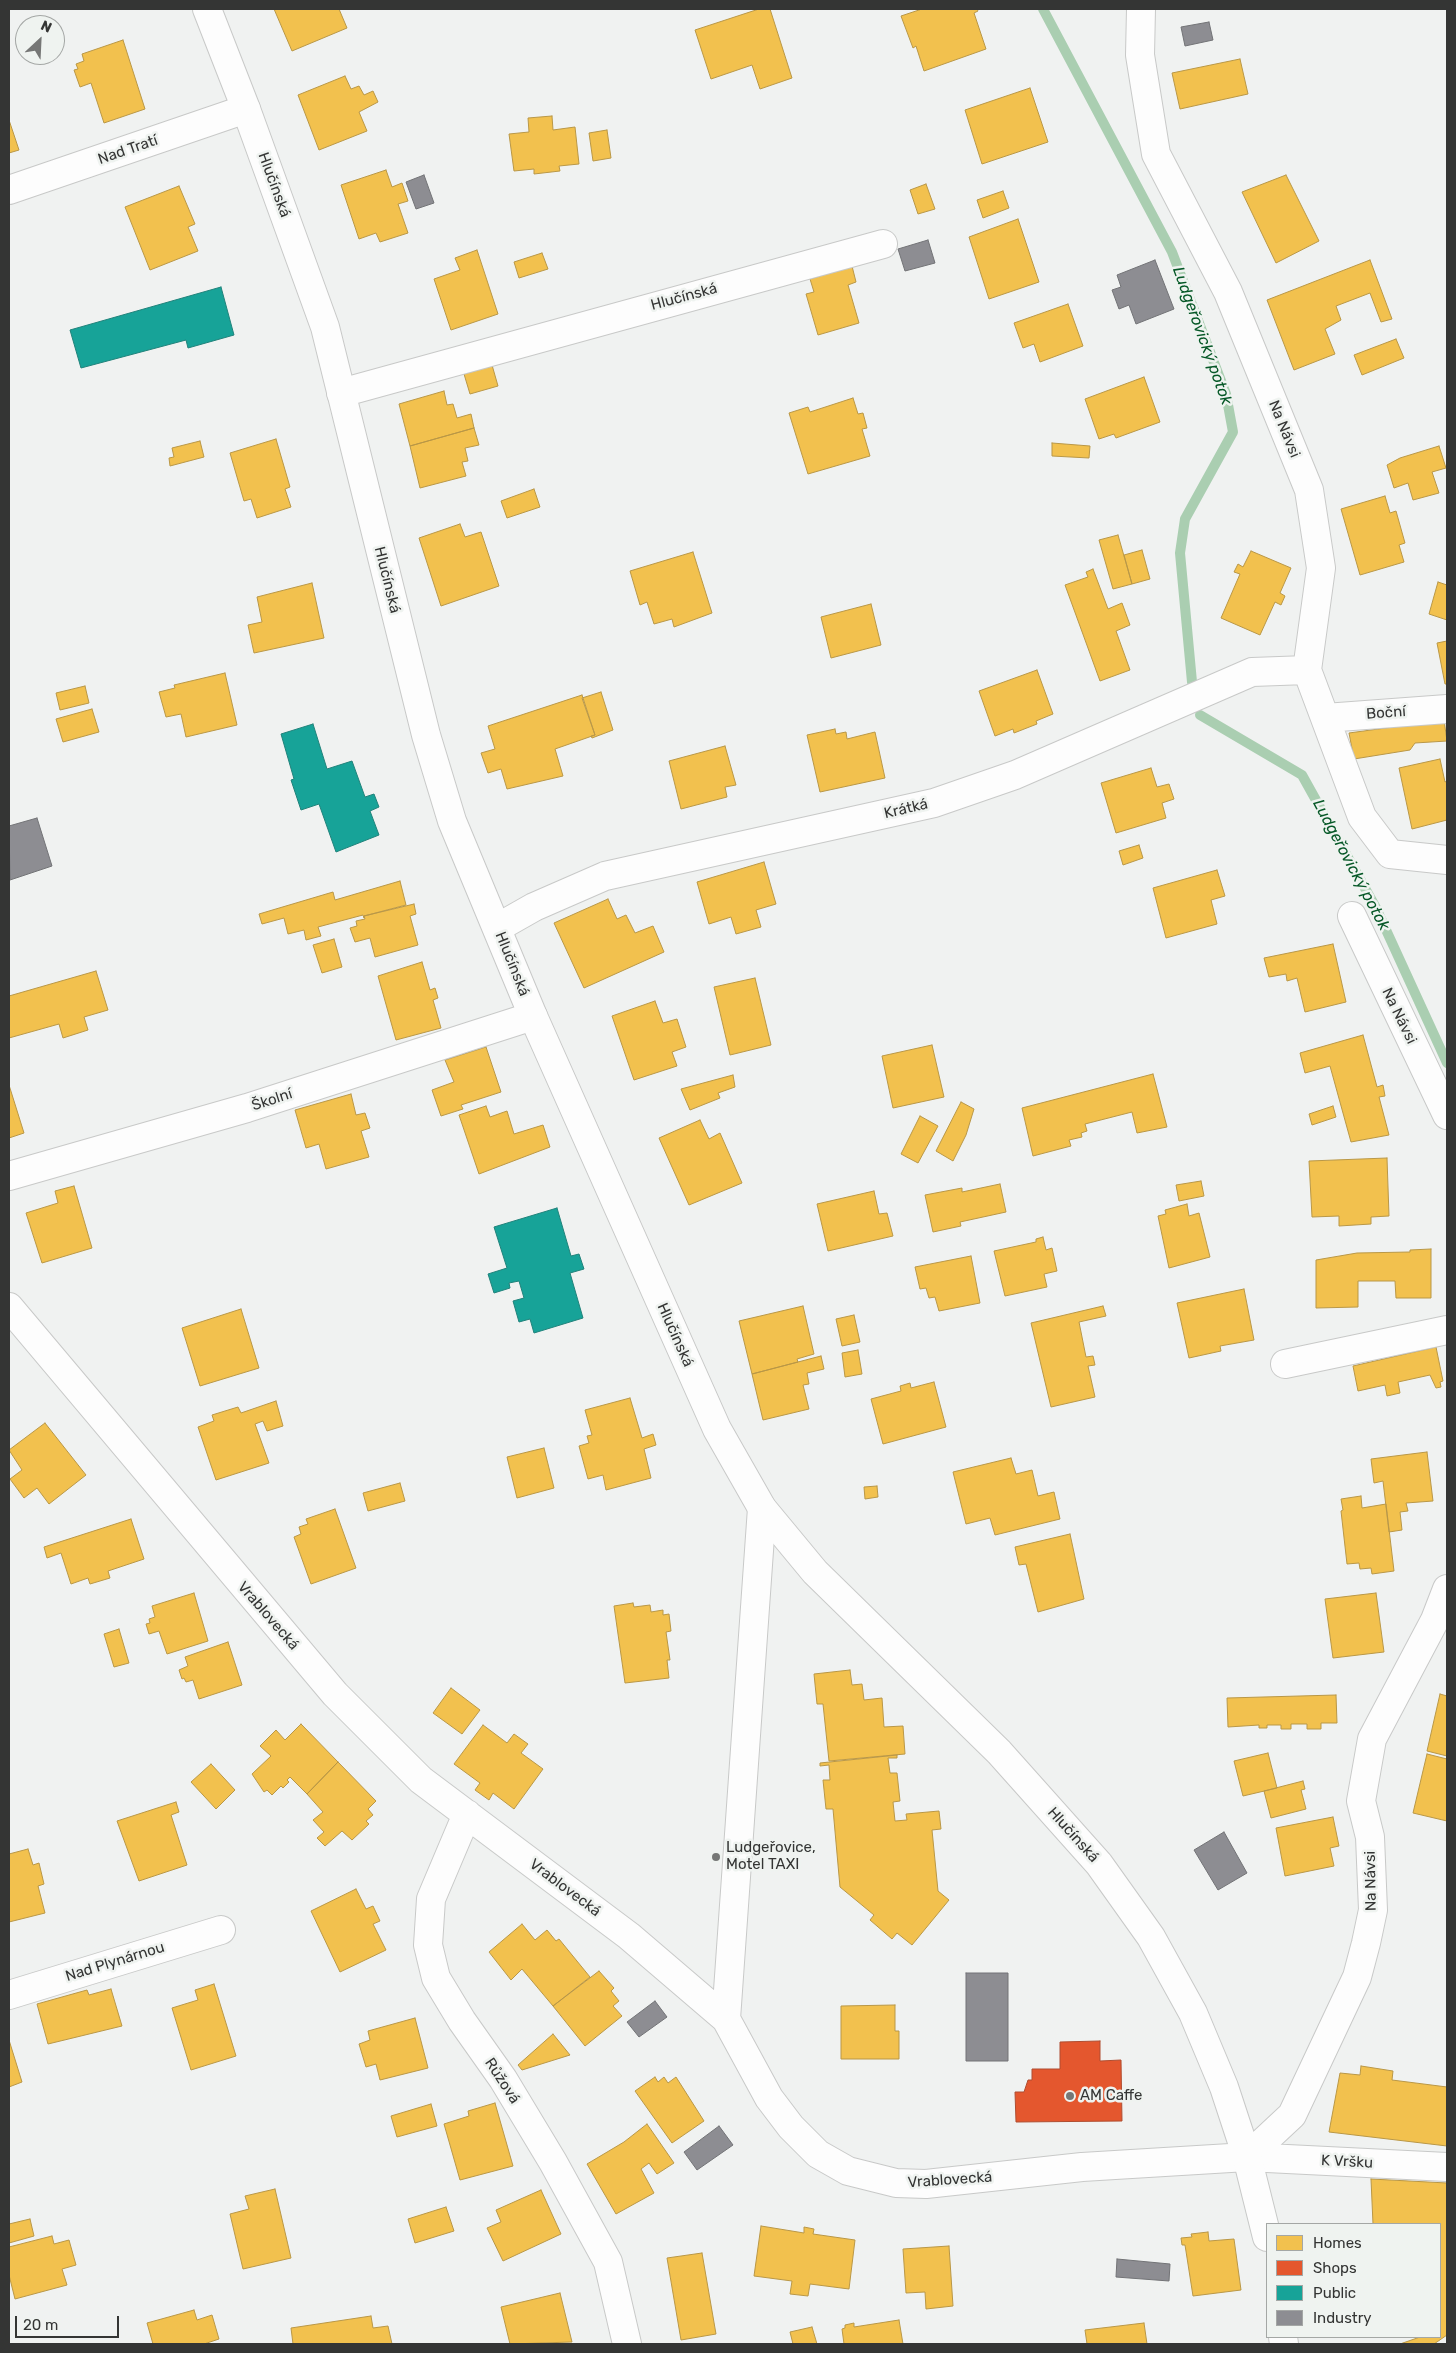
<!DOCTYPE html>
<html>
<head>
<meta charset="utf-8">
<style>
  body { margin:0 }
  #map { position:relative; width:1456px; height:2353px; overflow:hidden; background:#f0f2f1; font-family:Rubik,sans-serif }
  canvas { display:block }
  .frame { position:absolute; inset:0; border:10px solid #343534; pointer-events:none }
  .legend { position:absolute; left:1266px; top:2223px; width:175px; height:115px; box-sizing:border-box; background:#eff3f0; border:1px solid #a4a7a5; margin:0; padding:6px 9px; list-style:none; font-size:15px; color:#343534 }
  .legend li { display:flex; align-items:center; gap:10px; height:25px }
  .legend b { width:25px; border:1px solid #a4a7a5 }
  .north { position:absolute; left:15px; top:15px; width:50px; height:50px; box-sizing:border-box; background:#eff3f0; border:1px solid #a4a7a5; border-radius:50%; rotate:25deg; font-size:14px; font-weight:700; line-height:20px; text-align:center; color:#343534 }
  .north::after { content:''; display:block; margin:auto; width:18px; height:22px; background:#767776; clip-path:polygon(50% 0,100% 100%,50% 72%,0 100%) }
  .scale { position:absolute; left:15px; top:2316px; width:104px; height:22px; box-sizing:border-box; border:2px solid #343534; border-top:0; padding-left:6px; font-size:15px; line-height:18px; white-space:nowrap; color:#343534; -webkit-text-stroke:4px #eff3f0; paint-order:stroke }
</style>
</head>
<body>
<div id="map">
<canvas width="1456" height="2353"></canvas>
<div class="frame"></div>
<ul class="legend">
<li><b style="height:14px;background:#f2c14e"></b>Homes</li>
<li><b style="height:14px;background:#e4572e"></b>Shops</li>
<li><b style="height:14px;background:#17a398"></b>Public</li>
<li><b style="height:14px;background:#8d8d92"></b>Industry</li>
</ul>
<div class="north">N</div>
<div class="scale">20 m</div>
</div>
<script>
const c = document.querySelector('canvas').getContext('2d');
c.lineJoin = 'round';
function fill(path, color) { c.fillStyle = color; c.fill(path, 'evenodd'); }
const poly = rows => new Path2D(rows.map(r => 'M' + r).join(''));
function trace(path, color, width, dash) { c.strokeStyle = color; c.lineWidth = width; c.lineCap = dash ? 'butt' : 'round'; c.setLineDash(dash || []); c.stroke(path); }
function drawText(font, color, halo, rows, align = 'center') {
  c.font = font + ' Rubik,sans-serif'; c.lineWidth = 5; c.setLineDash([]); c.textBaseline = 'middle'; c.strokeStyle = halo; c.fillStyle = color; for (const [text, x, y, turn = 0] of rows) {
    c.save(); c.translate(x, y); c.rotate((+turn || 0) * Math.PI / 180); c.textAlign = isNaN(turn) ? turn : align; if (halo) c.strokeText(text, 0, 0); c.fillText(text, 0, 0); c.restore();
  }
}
const homes = poly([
  [274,9,339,9,347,28,292,51,274,9],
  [759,9,770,9,792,78,760,89,752,65,711,79,695,30,759,9],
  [922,9,977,9,978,11,974,13,986,49,924,71,916,46,913,48,901,16,922,9],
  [123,40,145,109,104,123,91,83,80,87,74,70,78,69,76,64,84,61,82,54,123,40],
  [1240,59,1248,94,1180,109,1172,73,1240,59],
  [345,76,351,89,359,86,364,95,373,91,378,102,359,112,367,131,319,150,298,95,345,76],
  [1030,88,1048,142,982,164,965,110,1030,88],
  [552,116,553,130,575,127,579,164,559,166,560,171,534,174,534,169,514,171,509,134,529,132,528,118,552,116],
  [9,120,19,150,9,153,9,120],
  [607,130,611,158,593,161,589,133,607,130],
  [386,170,392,187,402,183,408,201,398,204,408,233,380,242,376,233,359,239,341,185,386,170],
  [1286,175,1319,241,1276,263,1242,192,1286,175],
  [926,184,935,209,918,214,910,190,926,184],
  [179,186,195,224,188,227,198,251,150,270,125,207,179,186],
  [1003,191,1009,208,983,218,977,200,1003,191],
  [1018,219,1039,282,989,299,969,237,1018,219],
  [477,250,498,314,451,330,434,279,460,270,455,258,477,250],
  [542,253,548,269,519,278,514,262,542,253],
  [1370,260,1392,319,1381,322,1370,293,1336,306,1341,320,1325,329,1335,354,1294,370,1267,300,1370,260],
  [852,266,856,282,848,285,859,323,818,335,806,294,814,292,810,279,852,266],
  [1068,304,1083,346,1040,362,1034,344,1023,348,1014,323,1068,304],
  [1396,339,1404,358,1362,375,1354,355,1396,339],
  [492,365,498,386,470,394,464,374,492,365],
  [1144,377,1160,422,1116,438,1114,434,1099,439,1085,399,1144,377],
  [444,391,447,405,453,404,457,418,471,414,474,428,410,446,399,404,444,391],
  [853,398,858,414,863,413,867,428,862,429,870,456,808,474,789,413,808,407,810,412,853,398],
  [474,428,479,445,465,448,468,461,462,462,466,476,420,488,410,446,474,428],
  [276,439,290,487,285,489,291,507,257,518,251,499,244,501,230,453,276,439],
  [200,441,204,457,170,466,169,458,174,457,172,448,200,441],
  [1052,443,1090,446,1089,458,1052,456,1052,443],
  [1439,446,1446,468,1432,472,1439,493,1413,500,1408,483,1394,488,1387,465,1400,458,1439,446],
  [534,489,540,507,507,518,501,501,534,489],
  [1385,496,1390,513,1396,511,1405,543,1399,545,1404,562,1360,575,1341,509,1385,496],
  [460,524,465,537,481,532,499,586,441,606,419,538,460,524],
  [1118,535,1132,584,1113,589,1099,540,1118,535],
  [1142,550,1150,579,1132,584,1124,555,1142,550],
  [1251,551,1291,568,1280,593,1285,596,1281,605,1275,602,1260,635,1221,618,1240,574,1234,572,1238,564,1243,567,1251,551],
  [693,552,712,613,674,627,672,619,654,624,647,602,640,605,630,571,693,552],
  [1093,569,1108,609,1122,603,1130,625,1116,631,1130,670,1100,681,1065,585,1088,577,1086,572,1093,569],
  [1438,582,1447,585,1447,620,1429,614,1438,582],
  [312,583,324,638,254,653,248,625,262,622,257,597,312,583],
  [871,604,881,645,831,658,821,617,871,604],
  [1447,641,1447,684,1445,684,1437,643,1447,641],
  [1037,670,1053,714,1036,721,1037,724,1014,733,1013,729,995,736,979,691,1037,670],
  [225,673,237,725,186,737,181,714,166,717,159,692,175,688,174,685,225,673],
  [85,686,89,703,60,710,56,693,85,686],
  [601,692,613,730,592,738,591,736,595,735,582,698,601,692],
  [582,695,595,735,555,749,563,776,507,789,501,769,488,773,481,753,495,749,488,726,582,695],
  [92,709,99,732,63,742,56,719,92,709],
  [1444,720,1447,741,1415,743,1410,750,1354,759,1349,733,1444,720],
  [835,729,836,734,846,732,847,739,875,732,885,778,820,792,807,735,835,729],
  [725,746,736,785,725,787,727,797,681,809,669,761,725,746],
  [1440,759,1445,782,1447,781,1447,820,1412,829,1399,768,1440,759],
  [1151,768,1157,787,1169,784,1174,799,1162,803,1166,818,1116,833,1101,783,1151,768],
  [1139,845,1143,858,1123,865,1119,851,1139,845],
  [764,862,776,904,756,910,761,927,736,934,731,917,709,924,697,882,764,862],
  [1217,870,1225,896,1211,900,1217,924,1166,938,1153,888,1217,870],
  [400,881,406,905,364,916,364,918,363,915,318,927,321,936,306,940,304,930,288,934,284,918,262,924,259,914,333,892,335,900,400,881],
  [608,899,617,919,626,915,635,933,653,926,664,952,584,988,554,923,608,899],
  [414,904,416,914,410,916,418,945,375,957,370,938,355,942,350,928,357,926,356,921,365,919,364,916,414,904],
  [334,939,342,967,322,973,313,945,334,939],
  [1333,944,1346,1002,1305,1012,1297,978,1287,981,1286,974,1269,977,1264,958,1333,944],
  [422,962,430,990,435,988,438,998,433,1000,441,1028,396,1040,378,976,422,962],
  [96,971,108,1010,84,1017,88,1030,63,1038,59,1024,9,1038,9,996,96,971],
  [755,978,771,1045,730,1055,714,987,755,978],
  [655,1001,663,1023,677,1019,686,1047,672,1052,677,1066,634,1080,612,1016,655,1001],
  [1363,1035,1377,1087,1383,1085,1385,1096,1379,1097,1389,1135,1351,1142,1330,1066,1305,1073,1300,1053,1363,1035],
  [932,1045,944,1097,893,1108,882,1056,932,1045],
  [486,1047,501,1092,461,1105,463,1109,441,1116,432,1090,454,1082,445,1060,486,1047],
  [1153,1074,1167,1127,1137,1133,1132,1112,1085,1124,1087,1131,1081,1133,1082,1137,1069,1140,1071,1146,1033,1156,1022,1108,1153,1074],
  [733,1075,735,1087,718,1093,720,1098,690,1110,681,1089,733,1075],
  [9,1085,24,1133,9,1138,9,1085],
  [351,1094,356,1115,365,1113,370,1128,361,1131,369,1157,326,1169,319,1144,306,1148,295,1110,351,1094],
  [961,1102,974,1109,966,1135,953,1161,936,1151,961,1102],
  [486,1106,490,1117,507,1111,514,1134,543,1125,550,1147,479,1174,459,1115,486,1106],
  [1333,1106,1336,1117,1312,1125,1309,1114,1333,1106],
  [920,1116,938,1126,918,1163,901,1154,920,1116],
  [700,1120,709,1139,720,1133,742,1183,689,1205,659,1138,700,1120],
  [1387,1158,1389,1216,1371,1217,1371,1224,1339,1226,1339,1216,1312,1217,1309,1161,1387,1158],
  [1201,1181,1204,1196,1179,1201,1176,1185,1201,1181],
  [1000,1184,1006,1212,960,1222,961,1226,933,1232,925,1195,962,1188,962,1192,1000,1184],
  [74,1186,92,1248,42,1263,26,1213,58,1203,55,1191,74,1186],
  [874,1191,879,1214,887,1213,893,1236,828,1251,817,1204,874,1191],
  [1187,1204,1189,1216,1199,1213,1210,1257,1169,1268,1158,1216,1166,1214,1165,1210,1187,1204],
  [1043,1237,1046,1250,1052,1248,1057,1271,1044,1274,1047,1287,1005,1296,994,1251,1036,1242,1036,1239,1043,1237],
  [1431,1249,1431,1298,1396,1298,1395,1281,1358,1281,1358,1307,1316,1308,1316,1260,1357,1253,1410,1252,1410,1250,1431,1249],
  [971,1256,980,1303,939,1311,935,1297,929,1298,926,1288,920,1289,915,1267,971,1256],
  [1244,1289,1254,1340,1220,1346,1221,1351,1189,1358,1177,1303,1244,1289],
  [803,1306,814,1354,797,1359,798,1362,752,1374,739,1321,803,1306],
  [1103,1306,1106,1316,1079,1322,1086,1357,1093,1356,1095,1365,1088,1366,1095,1397,1051,1407,1031,1323,1103,1306],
  [241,1309,259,1368,200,1386,182,1328,241,1309],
  [854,1315,860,1342,842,1346,836,1319,854,1315],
  [1436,1347,1443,1381,1440,1382,1441,1387,1436,1388,1430,1375,1398,1382,1400,1393,1387,1396,1385,1385,1358,1391,1353,1366,1436,1347],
  [858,1350,862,1374,845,1377,842,1353,858,1350],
  [821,1356,824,1369,807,1373,809,1384,803,1385,809,1409,763,1420,752,1374,821,1356],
  [934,1382,946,1427,883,1444,871,1399,901,1391,900,1386,910,1383,911,1388,934,1382],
  [630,1398,642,1438,653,1434,656,1445,644,1449,651,1478,606,1490,603,1475,588,1479,579,1446,589,1443,587,1436,592,1435,585,1410,630,1398],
  [276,1401,283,1426,267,1431,263,1421,255,1424,269,1463,216,1480,198,1427,214,1421,212,1415,238,1407,241,1413,276,1401],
  [45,1423,86,1475,49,1504,37,1488,24,1498,10,1479,22,1470,9,1450,45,1423],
  [544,1448,554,1488,517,1498,507,1457,544,1448],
  [1427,1452,1433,1501,1406,1503,1408,1511,1400,1512,1402,1530,1389,1532,1383,1481,1374,1483,1371,1459,1427,1452],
  [1011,1458,1016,1474,1032,1470,1038,1496,1054,1492,1060,1519,995,1535,990,1518,966,1524,953,1472,1011,1458],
  [400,1483,405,1501,368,1511,363,1493,400,1483],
  [877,1486,878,1497,865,1499,864,1487,877,1486],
  [1361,1496,1362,1508,1386,1504,1394,1571,1372,1574,1371,1568,1360,1569,1359,1563,1347,1564,1341,1511,1343,1510,1341,1499,1361,1496],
  [335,1509,356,1568,311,1584,294,1537,301,1534,299,1527,308,1524,306,1519,335,1509],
  [131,1519,144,1559,108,1571,110,1578,90,1584,88,1578,71,1584,61,1553,47,1558,44,1547,131,1519],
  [1070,1534,1084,1599,1038,1612,1026,1564,1019,1565,1015,1547,1070,1534],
  [194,1593,208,1641,167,1654,159,1631,149,1634,146,1624,150,1623,149,1619,155,1617,152,1606,194,1593],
  [1376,1593,1384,1652,1333,1658,1325,1599,1376,1593],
  [633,1603,634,1607,650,1605,651,1612,663,1610,663,1615,669,1614,671,1631,666,1632,670,1660,667,1660,669,1678,625,1683,614,1606,633,1603],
  [119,1629,129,1663,114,1667,104,1634,119,1629],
  [228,1642,242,1685,199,1699,193,1680,186,1682,184,1678,182,1679,179,1670,188,1666,185,1657,228,1642],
  [850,1670,852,1685,862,1684,864,1700,882,1698,884,1727,903,1726,905,1754,829,1761,823,1704,817,1704,814,1674,850,1670],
  [451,1688,480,1710,462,1734,433,1713,451,1688],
  [1440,1694,1447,1696,1447,1756,1427,1751,1440,1694],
  [1336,1695,1337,1723,1321,1723,1321,1729,1307,1729,1307,1724,1291,1724,1291,1729,1281,1729,1281,1725,1267,1725,1267,1728,1259,1728,1259,1725,1228,1727,1227,1698,1336,1695],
  [301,1724,338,1762,307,1794,290,1777,287,1780,289,1782,283,1788,281,1786,272,1795,267,1790,264,1792,252,1774,271,1756,260,1746,276,1730,285,1740,301,1724],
  [483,1725,507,1743,514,1734,528,1744,521,1753,543,1769,514,1809,493,1793,489,1800,475,1790,480,1783,454,1764,483,1725],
  [1268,1753,1277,1788,1243,1796,1234,1761,1268,1753],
  [1427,1754,1447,1759,1447,1821,1413,1813,1427,1754],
  [897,1755,897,1758,888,1758,890,1773,897,1773,900,1801,893,1802,895,1821,907,1820,906,1814,939,1811,941,1829,932,1830,938,1891,949,1900,912,1945,897,1933,892,1939,870,1920,874,1915,840,1887,833,1809,826,1809,823,1780,830,1780,829,1765,820,1766,820,1763,897,1755],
  [338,1762,376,1801,368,1809,373,1815,366,1821,369,1824,352,1840,342,1831,325,1846,317,1838,324,1832,313,1820,323,1812,307,1794,338,1762],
  [211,1764,235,1790,216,1809,191,1782,211,1764],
  [1303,1781,1305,1789,1301,1790,1306,1809,1271,1818,1264,1791,1303,1781],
  [176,1802,179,1812,171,1815,187,1865,139,1881,117,1821,176,1802],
  [1333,1817,1339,1846,1330,1848,1334,1866,1285,1876,1276,1828,1333,1817],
  [28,1849,33,1865,39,1863,44,1884,38,1886,45,1913,9,1922,9,1854,28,1849],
  [356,1889,366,1909,373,1906,380,1921,373,1924,386,1950,340,1972,311,1911,356,1889],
  [522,1924,535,1940,547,1930,556,1941,559,1939,590,1977,553,2006,522,1969,511,1980,489,1952,522,1924],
  [599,1971,614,1988,611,1991,619,2001,613,2006,622,2016,585,2046,553,2006,599,1971],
  [214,1984,236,2056,191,2070,172,2008,198,2000,195,1990,214,1984],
  [111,1989,122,2026,48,2044,37,2004,87,1990,89,1995,111,1989],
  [895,2005,895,2031,899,2031,899,2059,841,2059,841,2006,895,2005],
  [415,2018,428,2068,380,2080,376,2064,366,2067,359,2044,370,2040,368,2031,415,2018],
  [553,2034,570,2055,522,2070,518,2065,553,2034],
  [9,2040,22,2082,9,2087,9,2040],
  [1361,2066,1393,2071,1392,2080,1447,2087,1447,2146,1329,2132,1340,2073,1360,2075,1361,2066],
  [655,2077,658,2082,664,2077,668,2083,676,2077,704,2121,672,2143,635,2091,655,2077],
  [495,2103,513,2166,460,2180,444,2124,469,2116,468,2111,495,2103],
  [431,2104,437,2126,397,2137,391,2116,431,2104],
  [647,2124,674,2163,657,2174,649,2163,641,2169,654,2193,616,2214,587,2164,624,2142,647,2124],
  [1371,2179,1447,2183,1447,2335,1434,2344,1400,2344,1420,2337,1440,2337,1440,2224,1373,2224,1371,2179],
  [275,2189,291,2258,243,2269,230,2214,249,2209,245,2196,275,2189],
  [541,2190,561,2234,503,2261,487,2228,501,2222,496,2210,541,2190],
  [446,2207,454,2231,415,2243,408,2219,446,2207],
  [30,2219,34,2236,9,2243,9,2224,30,2219],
  [761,2226,804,2233,804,2227,814,2229,813,2234,855,2240,849,2289,810,2284,808,2296,790,2294,792,2281,754,2276,761,2226],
  [1208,2232,1209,2241,1234,2239,1241,2290,1193,2296,1185,2245,1182,2245,1181,2238,1192,2237,1191,2234,1208,2232],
  [52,2236,54,2244,69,2240,76,2265,62,2269,67,2285,15,2299,9,2275,9,2247,52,2236],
  [949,2246,953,2306,926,2309,925,2292,906,2293,903,2249,949,2246],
  [702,2253,716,2334,681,2340,667,2258,702,2253],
  [560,2293,572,2342,510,2344,501,2307,560,2293],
  [194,2310,197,2320,212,2315,219,2339,204,2344,153,2344,147,2323,194,2310],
  [371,2316,373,2328,388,2326,392,2344,293,2344,291,2328,371,2316],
  [899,2320,903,2344,844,2344,842,2329,845,2328,845,2325,854,2323,854,2327,899,2320],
  [1144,2323,1147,2344,1087,2344,1085,2330,1144,2323],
  [812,2327,817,2344,793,2344,790,2332,812,2327]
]);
fill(homes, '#f2c14e');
trace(homes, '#b99746', 1);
const shops = poly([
  [1100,2041,1100,2061,1121,2060,1122,2121,1016,2122,1015,2092,1024,2092,1028,2080,1032,2080,1032,2069,1060,2069,1060,2042,1100,2041]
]);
fill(shops, '#e4572e');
trace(shops, '#af4d30', 1);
const public = poly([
  [221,287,234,335,188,348,186,340,81,368,70,330,221,287],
  [313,724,327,769,352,761,365,797,374,794,379,807,370,811,379,835,336,852,319,804,301,810,291,780,294,779,281,734,313,724],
  [557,1208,571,1256,579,1254,584,1269,570,1273,583,1318,534,1333,530,1319,519,1322,513,1301,524,1298,519,1281,509,1283,510,1288,494,1293,488,1274,507,1268,494,1227,557,1208]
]);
fill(public, '#17a398');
trace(public, '#20827a', 1);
const industry = poly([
  [1209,22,1213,40,1185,46,1181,27,1209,22],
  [424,175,434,203,416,209,406,182,424,175],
  [928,240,935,263,905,271,898,249,928,240],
  [1155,260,1174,309,1136,324,1129,305,1119,309,1112,290,1121,287,1117,275,1155,260],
  [37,818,52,866,10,880,9,826,37,818],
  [1224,1832,1247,1873,1218,1890,1194,1850,1224,1832],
  [966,1973,1008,1973,1008,2061,966,2061,966,1973],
  [655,2001,667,2017,639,2037,627,2022,655,2001],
  [719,2126,733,2145,697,2170,684,2152,719,2126],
  [1117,2259,1170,2264,1169,2281,1116,2277,1117,2259]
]);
fill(industry, '#8d8d92');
trace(industry, '#727376', 1);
trace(poly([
  [1043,9,1172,252,1226,394,1233,432,1185,519,1180,553,1192,682],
  [1200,715,1302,775,1376,908,1447,1063]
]), '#aaceb1', 10);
const minor = poly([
  [1141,9,1140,55,1156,154,1228,292,1309,490,1321,568,1307,670,1362,817,1390,854,1447,860],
  [9,190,246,109],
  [341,393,883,244],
  [1325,718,1447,709],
  [1352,916,1447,1115],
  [497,928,534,907,605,876,934,803,1015,775,1252,672,1307,670],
  [9,1176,247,1108,533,1016],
  [9,1307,335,1694,421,1780,629,1936,726,2019,769,2098,791,2127,818,2154,848,2171,896,2183,926,2184,1082,2167,1247,2157,1447,2167],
  [1285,1364,1447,1330],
  [467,1814,431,1899,428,1945,436,1978,462,2021,503,2079,553,2162,608,2262,627,2344],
  [9,1995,221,1930],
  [726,2019,762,1508],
  [1247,2157,1292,2115,1357,1977,1366,1943,1373,1910,1370,1837,1361,1801,1372,1739,1435,1620,1447,1589]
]);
const tertiary = poly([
  [207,9,246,109,325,327,426,735,452,821,533,1016,717,1429,762,1508,815,1572,999,1752,1099,1864,1151,1937,1193,2013,1224,2087,1247,2157,1267,2237],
  [1283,2337,1284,2344]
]);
trace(minor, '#c8c9c8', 30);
trace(tertiary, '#c8c9c8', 30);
trace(minor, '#fdfdfd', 28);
trace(tertiary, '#fdfdfd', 28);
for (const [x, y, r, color] of [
  [716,1857,5,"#767776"],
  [1070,2096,5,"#767776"]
]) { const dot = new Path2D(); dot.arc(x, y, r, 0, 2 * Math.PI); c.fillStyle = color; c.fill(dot); trace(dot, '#eff3f0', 2); }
drawText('15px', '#343534', '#eff3f0', [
  ["Nad Tratí",128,150,-19],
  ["Hlučínská",274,185,70],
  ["Hlučínská",684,297,-15],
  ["Na Návsi",1284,429,68],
  ["Hlučínská",387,580,76],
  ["Boční",1386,713,-4],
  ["Krátká",906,809,-13],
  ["Hlučínská",512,964,68],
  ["Na Návsi",1399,1016,64],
  ["Školní",272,1100,-18],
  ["Hlučínská",675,1335,66],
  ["Vrablovecká",268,1616,49],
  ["Hlučínská",1073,1835,48],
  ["Na Návsi",1371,1881,-91],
  ["Vrablovecká",565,1888,37],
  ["Nad Plynárnou",115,1962,-17],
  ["Růžová",502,2081,57],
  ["K Vršku",1347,2162,3],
  ["Vrablovecká",950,2180,-4]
]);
drawText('15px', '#343534', '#eff3f0', [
  ["Ludgeřovice,",726,1848],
  ["Motel TAXI",726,1865],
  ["AM Caffe",1080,2096]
], 'left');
drawText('italic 16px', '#065827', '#eff3f0', [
  ["Ludgeřovický potok",1202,336,70],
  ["Ludgeřovický potok",1351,865,62]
]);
</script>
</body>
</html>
